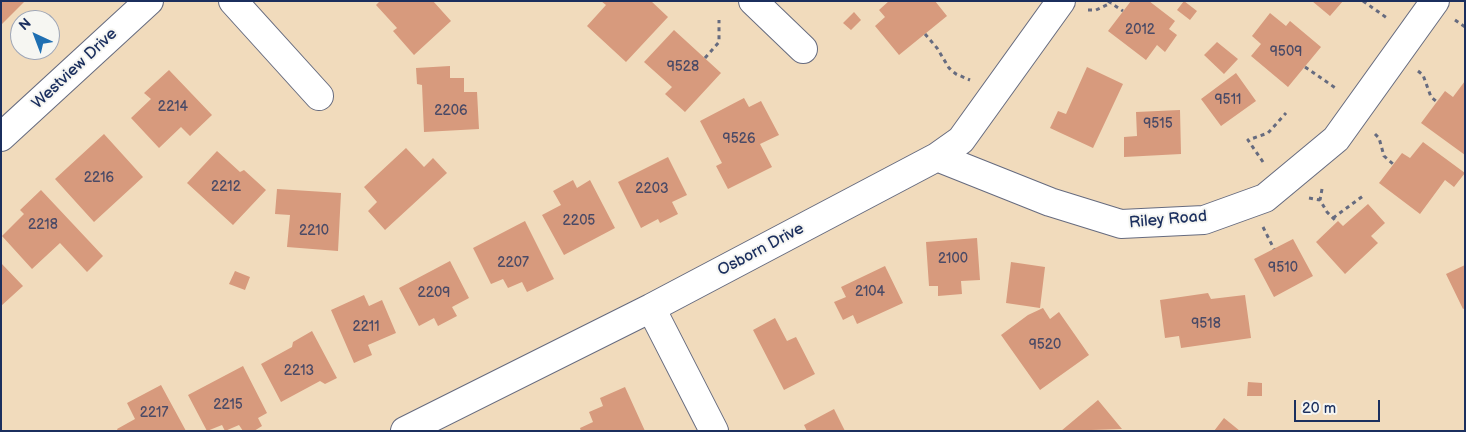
<!DOCTYPE html>
<html>
<head>
<meta charset="utf-8">
<style>
  body { margin:0 }
  #map { position:relative; width:1466px; height:432px; overflow:hidden; background:#f1dbbc; font-family:"Balsamiq Sans",sans-serif }
  canvas { display:block }
  .frame { position:absolute; inset:0; border:2px solid #1b2f5e; pointer-events:none }
  .north { position:absolute; left:10px; top:10px; width:50px; height:50px; box-sizing:border-box; background:#f6f6f2; border:1px solid #9ea6b7; border-radius:50%; rotate:317deg; font-size:14px; font-weight:700; line-height:20px; text-align:center; color:#1b2f5e }
  .north::after { content:''; display:block; margin:auto; width:18px; height:22px; background:#1f6fb2; clip-path:polygon(50% 0,100% 100%,50% 72%,0 100%) }
  .scale { position:absolute; left:1294px; top:400px; width:86px; height:22px; box-sizing:border-box; border:2px solid #1b2f5e; border-top:0; padding-left:6px; font-size:15px; line-height:18px; white-space:nowrap; color:#1b2f5e; -webkit-text-stroke:4px #f6f6f2; paint-order:stroke }
</style>
</head>
<body>
<div id="map">
<canvas width="1466" height="432"></canvas>
<div class="frame"></div>
<div class="north">N</div>
<div class="scale">20 m</div>
</div>
<script>
const c = document.querySelector('canvas').getContext('2d');
c.lineJoin = 'round';
function fill(path, color) { c.fillStyle = color; c.fill(path, 'evenodd'); }
const poly = rows => new Path2D(rows.map(r => 'M' + r).join(''));
function trace(path, color, width, dash) { c.strokeStyle = color; c.lineWidth = width; c.lineCap = dash ? 'butt' : 'round'; c.setLineDash(dash || []); c.stroke(path); }
function drawText(font, color, halo, rows, align = 'center') {
  c.font = font + ' "Balsamiq Sans",sans-serif'; c.lineWidth = 4; c.setLineDash([]); c.textBaseline = 'middle'; c.strokeStyle = halo; c.fillStyle = color; for (const [text, x, y, turn = 0] of rows) {
    c.save(); c.translate(x, y); c.rotate((+turn || 0) * Math.PI / 180); c.textAlign = isNaN(turn) ? turn : align; if (halo) c.strokeText(text, 0, 0); c.fillText(text, 0, 0); c.restore();
  }
}
fill(poly([
  [1,1,25,1,1,25],
  [380,1,433,1,451,21,414,55,393,31,397,28,376,5],
  [601,1,651,1,668,17,626,62,587,26,606,5],
  [889,1,935,1,947,16,899,55,875,26,885,17,879,10],
  [1131,1,1149,1,1175,21,1169,29,1177,35,1165,52,1157,45,1146,60,1108,31],
  [1184,1,1197,11,1190,20,1177,10],
  [1312,1,1343,1,1330,16],
  [854,12,861,20,851,30,843,23],
  [1270,13,1286,26,1290,21,1321,47,1288,87,1251,56,1261,44,1252,36],
  [674,30,721,73,685,112,665,94,672,87,644,62],
  [1217,42,1238,59,1224,74,1204,55],
  [450,66,450,78,464,78,464,92,477,92,479,129,424,132,422,85,417,84,416,68],
  [1087,67,1123,84,1093,148,1050,128,1058,111,1066,114],
  [169,70,212,115,190,136,181,127,159,148,131,118,151,99,144,93],
  [1236,73,1256,101,1221,126,1201,99],
  [1465,81,1465,155,1421,123,1445,91,1453,97],
  [744,98,749,107,761,101,779,135,760,144,772,167,728,189,716,166,722,163,700,121],
  [1180,110,1181,154,1124,157,1124,137,1137,136,1136,112],
  [104,134,143,177,94,222,55,179],
  [1423,142,1465,173,1454,187,1445,180,1420,214,1379,183,1402,153,1410,158],
  [406,148,424,167,433,158,447,173,385,230,368,211,377,202,364,187],
  [217,151,240,172,244,170,266,190,233,225,187,183],
  [668,157,687,195,672,202,678,214,660,223,658,219,641,228,618,182],
  [573,180,577,188,590,180,615,228,564,255,542,215,561,205,553,191],
  [277,189,341,193,338,251,287,247,290,215,275,214],
  [41,190,103,256,87,272,60,243,32,269,2,236,24,214,20,210],
  [1368,204,1385,223,1371,236,1378,243,1345,274,1316,242,1338,221,1343,226],
  [525,221,554,279,527,292,522,282,508,288,503,279,491,284,473,248],
  [977,238,980,280,961,281,962,294,938,296,938,286,929,286,926,242],
  [1293,239,1313,276,1274,297,1254,259],
  [450,261,469,298,452,307,457,316,438,326,434,318,419,326,399,288],
  [1011,262,1045,267,1040,308,1006,303],
  [1,263,23,286,1,306],
  [1465,265,1465,308,1463,309,1446,274],
  [885,266,903,303,857,324,853,315,843,320,834,302,846,297,841,287],
  [235,271,250,277,245,290,229,284],
  [1208,293,1211,299,1245,295,1251,338,1181,348,1179,336,1165,338,1160,300],
  [364,295,369,306,382,300,396,333,368,345,372,355,354,363,331,310],
  [1043,308,1050,319,1059,312,1089,355,1040,390,1001,335,1028,315],
  [775,318,787,341,796,337,815,374,784,390,753,330],
  [312,331,337,378,325,384,320,381,281,402,261,364,292,347,293,342],
  [243,366,267,413,258,418,262,426,254,431,243,431,239,425,225,431,222,425,207,431,188,395],
  [1248,382,1262,383,1262,396,1247,396],
  [161,385,186,431,118,431,117,429,135,419,127,403],
  [625,387,645,431,581,431,580,428,593,422,589,412,603,406,600,398],
  [1098,400,1122,429,1061,431],
  [834,409,845,431,807,431,804,425],
  [1224,418,1240,431,1214,431]
]), '#d79a7d');
const minor = poly([
  [233,1,319,96],
  [753,1,803,49],
  [1,137,149,1],
  [937,157,1050,202,1121,224,1204,220,1265,198,1336,139,1435,1],
  [651,308,714,431],
  [405,431,651,308,937,157,961,140,1061,1]
]);
trace(minor, '#666b7f', 30);
trace(poly([
  [1108,1,1123,11],
  [1363,1,1387,18],
  [1088,10,1096,10,1111,3],
  [1455,20,1465,27],
  [925,34,937,48,949,68,956,74,970,80],
  [705,58,719,42,719,20],
  [1305,67,1337,89],
  [1418,71,1423,75,1431,97,1437,102],
  [1375,134,1379,138,1384,156,1393,164],
  [1263,162,1248,140,1268,133,1286,113],
  [1322,189,1320,200,1327,212,1337,222],
  [1309,198,1320,200],
  [1333,218,1363,196],
  [1263,227,1274,249]
]), '#666b7f', 3, [4, 4]);
trace(minor, '#fff', 28);
drawText('14px', '#4a4a66', null, [
  ["2012",1140,30],
  ["9509",1286,52],
  ["9528",683,67],
  ["9511",1228,100],
  ["2214",173,107],
  ["2206",451,111],
  ["9515",1158,124],
  ["9526",739,139],
  ["2216",99,178],
  ["2212",226,187],
  ["2203",652,189],
  ["2205",579,221],
  ["2218",43,225],
  ["2210",314,231],
  ["2100",953,259],
  ["2207",513,263],
  ["9510",1283,268],
  ["2104",870,292],
  ["2209",434,293],
  ["9518",1206,324],
  ["2211",366,327],
  ["9520",1045,345],
  ["2213",299,371],
  ["2215",228,405],
  ["2217",154,413]
]);
drawText('16px', '#1b2f5e', '#f6f6f2', [
  ["Westview Drive",75,69,-43],
  ["Riley Road",1168,220,-5],
  ["Osborn Drive",761,250,-28]
]);
</script>
</body>
</html>
